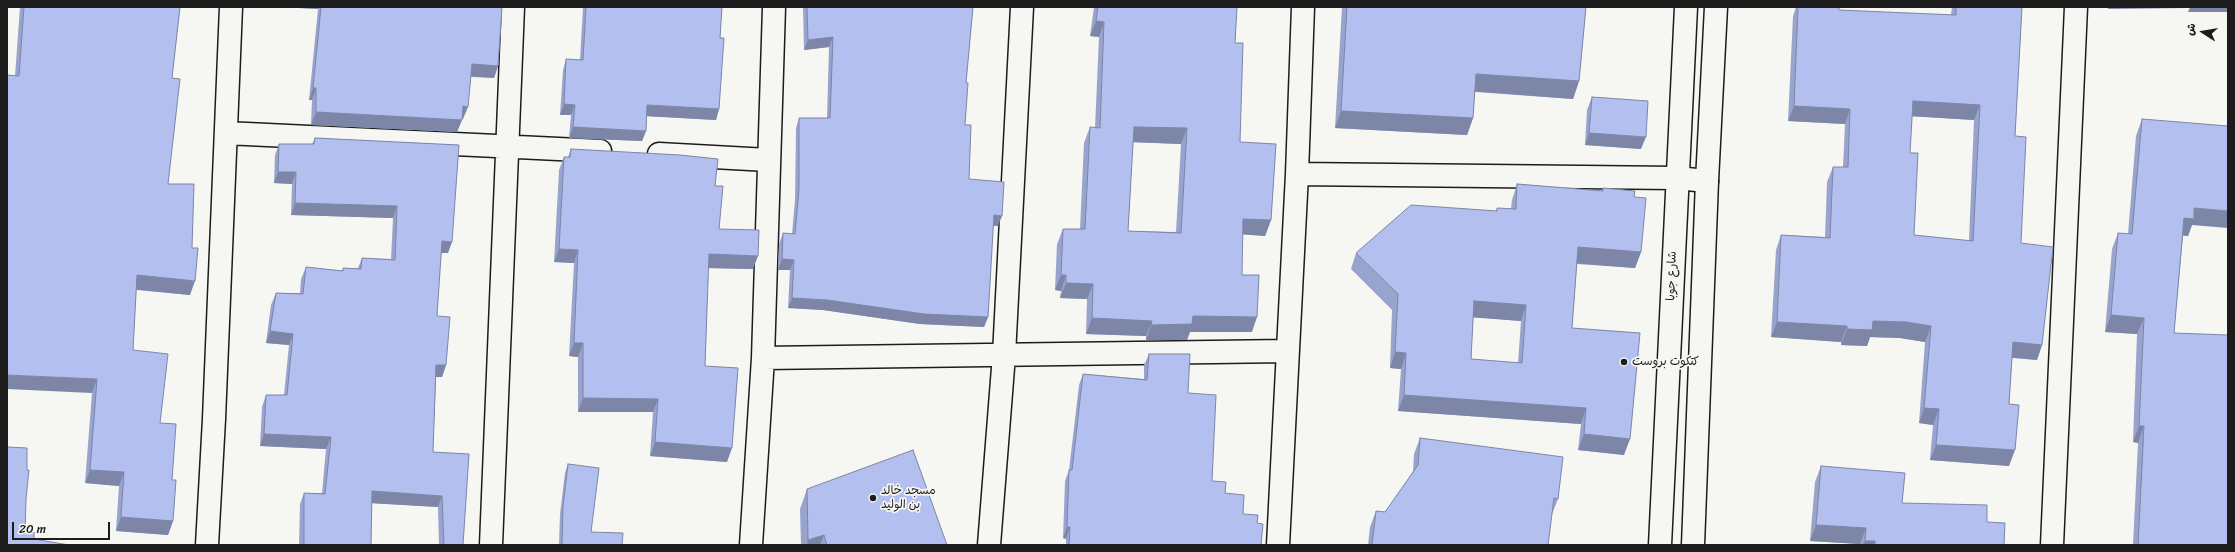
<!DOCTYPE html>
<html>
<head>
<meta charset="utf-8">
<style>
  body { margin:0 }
  #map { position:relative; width:2235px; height:552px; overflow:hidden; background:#f6f6f2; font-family:Sriracha,"Playpen Sans Arabic",sans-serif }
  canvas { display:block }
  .frame { position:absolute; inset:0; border:8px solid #1c1c1c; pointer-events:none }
  .north { position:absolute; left:2183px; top:12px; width:40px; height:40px; -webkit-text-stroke:3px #f6f6f2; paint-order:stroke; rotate:282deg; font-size:11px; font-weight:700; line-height:16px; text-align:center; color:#1c1c1c }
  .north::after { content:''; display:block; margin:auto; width:14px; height:18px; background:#1c1c1c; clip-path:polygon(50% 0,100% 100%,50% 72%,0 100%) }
  .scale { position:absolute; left:12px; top:522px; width:98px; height:18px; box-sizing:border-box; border:2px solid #1c1c1c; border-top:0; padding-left:5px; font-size:12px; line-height:14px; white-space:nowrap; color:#1c1c1c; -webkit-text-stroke:3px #f6f6f2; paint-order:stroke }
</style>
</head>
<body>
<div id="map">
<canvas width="2235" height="552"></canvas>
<div class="frame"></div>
<div class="north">ش</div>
<div class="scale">20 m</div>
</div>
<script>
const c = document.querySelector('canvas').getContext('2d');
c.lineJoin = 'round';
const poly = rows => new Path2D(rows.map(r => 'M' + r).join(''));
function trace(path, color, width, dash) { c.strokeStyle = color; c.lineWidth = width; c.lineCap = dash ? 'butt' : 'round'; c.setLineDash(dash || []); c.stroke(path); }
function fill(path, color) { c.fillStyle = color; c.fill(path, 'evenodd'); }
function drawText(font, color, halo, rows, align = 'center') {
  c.font = font + ' Sriracha,"Playpen Sans Arabic",sans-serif'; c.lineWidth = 3.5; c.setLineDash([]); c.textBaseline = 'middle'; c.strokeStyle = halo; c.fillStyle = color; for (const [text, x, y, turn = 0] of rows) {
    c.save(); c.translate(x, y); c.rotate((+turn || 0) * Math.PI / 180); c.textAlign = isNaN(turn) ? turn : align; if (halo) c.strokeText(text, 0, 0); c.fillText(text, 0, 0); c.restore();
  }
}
const street = poly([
  [226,133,600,151],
  [659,154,768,160],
  [1297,174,1676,178,1707,181],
  [763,358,1287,351],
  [207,545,214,419,231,7],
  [491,545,513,7],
  [751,545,763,358,774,7],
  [989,545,1004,355,1022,7],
  [1278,545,1297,174,1303,7],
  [2052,545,2076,7]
]);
const secondary = poly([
  [1660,545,1686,7],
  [1693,545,1707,181,1716,7]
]);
trace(street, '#1c1c1c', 25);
trace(secondary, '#1c1c1c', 25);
trace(street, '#f6f6f2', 22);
trace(secondary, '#f6f6f2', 22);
fill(poly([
  [20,7,180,7,172,78,168,184,190,295,136,290,133,350,160,423,172,480,173,521,168,535,116,531,119,486,85,483,92,393,15,76],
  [299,7,502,7,498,66,494,78,471,77,463,119,462,119,457,132,311,125,312,100,309,100,318,9,299,8],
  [583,7,722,7,720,38,719,109,716,120,647,116,646,131,642,141,569,138,571,115,560,115,563,70,566,59,580,60],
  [803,7,973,7,966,83,965,125,969,179,998,226,993,226,988,317,984,327,920,324,823,310,788,308,790,270,778,270,779,244,783,233,792,234,795,200,796,128,799,118,827,118,829,47,804,50],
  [1094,7,1237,7,1235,43,1240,142,1271,220,1265,236,1242,234,1242,275,1252,332,1190,332,1187,340,1146,340,1146,336,1086,334,1087,299,1060,298,1061,291,1055,290,1057,244,1063,229,1080,229,1084,143,1090,127,1095,128,1099,37,1090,36],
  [1133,142,1181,144,1176,232,1128,231],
  [1342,7,1586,7,1579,81,1573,99,1475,92,1473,118,1467,135,1335,128],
  [1796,7,1839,7,1839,10,1951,15,1952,7,2022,7,2015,136,2021,243,2042,345,2037,360,2012,358,2009,404,2009,466,1930,460,1933,425,1919,423,1925,342,1900,338,1870,337,1867,346,1841,345,1841,342,1771,337,1776,250,1781,235,1825,237,1827,182,1833,167,1843,167,1845,124,1788,121,1793,16],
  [1912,116,1974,120,1969,241,1914,235,1910,153],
  [1592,97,1641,149,1585,145,1587,110],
  [2142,119,2192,225,2188,236,2183,235,2174,333,2228,545,2133,545,2138,443,2133,442,2137,334,2105,332,2112,249,2118,233,2128,234,2136,136],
  [315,138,459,145,448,253,441,253,437,316,446,365,442,377,436,377,433,452,463,545,439,545,438,507,372,503,371,545,299,545,300,504,304,493,322,493,326,449,260,446,262,407,266,395,284,395,289,345,266,343,271,305,276,293,300,293,301,279,306,267,342,271,343,268,358,268,362,258,391,259,393,218,291,215,292,184,274,183,275,155,279,144,312,144],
  [571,149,715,186,719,229,753,269,708,268,705,366,727,462,650,456,653,412,578,412,578,357,569,356,574,263,554,262,559,170,564,157,568,157],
  [1517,184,1602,191,1603,188,1634,197,1641,252,1635,268,1577,264,1572,328,1624,455,1578,450,1581,424,1398,411,1401,369,1390,368,1392,310,1351,269,1356,253,1496,211,1497,208,1511,209,1512,200],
  [1473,317,1521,321,1518,363,1471,359],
  [1149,354,1188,393,1212,481,1225,493,1243,514,1257,523,1261,545,1066,545,1066,539,1063,538,1065,481,1069,470,1079,385,1083,374,1144,379,1144,365],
  [1420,438,1558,499,1552,514,1548,545,1368,545,1370,527,1376,511,1385,512,1413,472,1414,454],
  [568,464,591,532,622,545,559,545,560,514,565,473],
  [1821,466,1902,503,1987,522,2004,545,1860,545,1860,544,1810,541,1815,482],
  [807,489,947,545,801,545,800,509]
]), '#99a4ce');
fill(poly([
  [299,7,318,7,318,9,299,8],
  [2109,7,2189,7,2188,8,2108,9],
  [2190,7,2228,7,2228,12,2188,12],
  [1096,21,1104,22,1099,37,1090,36],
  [833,37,829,47,804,50,808,40],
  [472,64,498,66,494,78,467,76],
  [1476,74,1579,81,1573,99,1470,91],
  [313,88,316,88,312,100,309,100],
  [1913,101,1980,105,1974,120,1907,116],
  [564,104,575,105,571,115,560,115],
  [647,105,719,109,716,120,643,116],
  [463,106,468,107,463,119,458,118],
  [1794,106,1850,109,1845,124,1788,121],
  [1341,111,1473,118,1467,135,1335,128],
  [316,112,462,120,457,132,311,125],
  [573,127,646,131,642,141,569,138],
  [1134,127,1187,128,1181,144,1128,142],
  [1589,133,1646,137,1641,149,1585,145],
  [278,172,296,172,292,184,274,183],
  [295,203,397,206,393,218,291,215],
  [2194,208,2228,211,2228,228,2192,225,2188,236,2178,235,2184,218],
  [994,215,1002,216,998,226,990,225],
  [1243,219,1271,220,1265,236,1237,234],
  [442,241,452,242,448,253,438,253],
  [1578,247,1641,252,1635,268,1572,263],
  [559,249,578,250,574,263,554,262],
  [709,254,758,256,753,269,704,268],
  [782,259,794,260,790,270,778,270],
  [137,275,195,281,190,295,132,289],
  [1061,275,1066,275,1061,291,1055,290],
  [1066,283,1093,284,1087,299,1060,298],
  [792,298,827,300,988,317,984,327,920,324,823,310,788,308],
  [1474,301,1526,305,1521,321,1468,317],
  [2111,315,2144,318,2137,334,2105,332],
  [1193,316,1257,317,1252,332,1190,332,1187,340,1146,340,1151,325],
  [1092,318,1152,321,1146,336,1086,334],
  [1873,321,1906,322,1931,326,1925,342,1900,338,1870,337,1867,346,1841,345,1847,329],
  [1777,322,1847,326,1841,342,1771,337],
  [270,331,293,334,289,345,266,343],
  [2013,342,2042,345,2037,360,2008,357],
  [574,343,583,343,578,357,569,356],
  [1395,352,1406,353,1401,369,1390,368],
  [436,365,446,365,442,377,432,377],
  [7,375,97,379,92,393,7,389],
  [1404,395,1586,408,1581,424,1398,411],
  [583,398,658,399,653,412,578,412],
  [1924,408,1939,409,1933,425,1919,423],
  [2139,426,2144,426,2138,443,2133,442],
  [264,434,331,437,326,449,260,446],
  [1584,434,1630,439,1624,455,1578,450],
  [655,442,732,448,727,462,650,456],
  [1936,445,2015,450,2009,466,1930,460],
  [90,470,124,472,119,486,85,483],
  [372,491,442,496,438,507,368,503],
  [121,517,173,521,168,535,116,531],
  [1816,525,1866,528,1860,544,1810,541],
  [1067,527,1070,527,1066,539,1063,538],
  [824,535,820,545,807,545,808,540],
  [1865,541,1875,541,1874,545,1863,545]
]), '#7d86a7');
const building = poly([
  [24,7,180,7,172,78,180,79,168,184,194,184,192,248,198,248,195,281,137,275,133,350,168,354,160,423,176,424,172,480,176,480,173,521,121,517,124,472,90,470,97,379,7,375,7,75,19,76,24,7],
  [321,7,502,7,498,66,472,64,468,107,463,106,462,120,316,112,316,88,313,88,321,7],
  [586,7,722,7,720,38,724,38,719,109,647,105,646,131,573,127,575,105,564,104,566,59,583,60,586,7],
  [807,7,973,7,966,83,968,83,965,125,971,125,969,179,1004,182,1002,216,994,215,988,317,924,314,827,300,792,298,794,260,782,259,783,233,795,234,799,189,799,118,830,118,833,37,808,40,807,7],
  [1098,7,1237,7,1235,43,1243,43,1240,142,1276,144,1271,220,1243,219,1242,275,1259,275,1257,317,1193,316,1192,324,1151,325,1152,321,1092,318,1093,284,1066,283,1066,275,1061,275,1063,229,1085,229,1090,127,1100,128,1104,22,1096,21,1098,7],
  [1134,127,1187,128,1181,233,1128,231,1134,127],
  [1347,7,1586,7,1579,81,1476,74,1473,118,1341,111,1347,7],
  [1798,7,1839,7,1839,10,1956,15,1956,7,2022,7,2015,136,2026,137,2021,243,2053,247,2042,345,2013,342,2009,404,2019,405,2015,450,1936,445,1939,409,1924,408,1931,326,1906,322,1873,321,1872,330,1847,329,1847,326,1777,322,1781,235,1830,238,1833,167,1848,167,1850,109,1794,106,1798,7],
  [1913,101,1980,105,1973,241,1914,235,1918,153,1910,153,1913,101],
  [1592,97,1648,101,1646,137,1589,133,1592,97],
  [2142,119,2228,126,2228,211,2194,208,2194,219,2184,218,2174,333,2228,335,2228,545,2138,545,2144,426,2139,426,2144,318,2111,315,2118,233,2132,234,2142,119],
  [315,138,459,145,452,242,442,241,437,316,450,317,446,365,436,365,433,452,469,454,463,545,444,545,442,496,372,491,371,545,304,545,304,493,325,494,331,437,264,434,266,395,287,395,293,334,270,331,276,293,303,294,306,267,343,271,343,268,361,269,362,258,395,260,397,206,295,203,296,172,278,172,279,144,314,144,315,138],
  [571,149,680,155,718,159,715,186,723,186,719,229,759,230,758,256,709,254,705,366,738,368,732,448,655,442,658,399,583,398,583,343,574,343,578,250,559,249,564,157,570,157,571,149],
  [1517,184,1603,191,1603,188,1635,191,1634,197,1646,198,1641,252,1578,247,1572,328,1640,333,1630,439,1584,434,1586,408,1404,395,1406,353,1395,352,1398,294,1356,253,1411,205,1497,211,1497,208,1516,209,1517,184],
  [1474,301,1526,305,1522,363,1471,359,1474,301],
  [1149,354,1190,354,1188,393,1216,395,1212,481,1226,482,1225,493,1244,495,1243,514,1258,515,1257,523,1263,524,1261,545,1069,545,1070,527,1067,527,1069,470,1072,470,1083,374,1147,380,1149,354],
  [1420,438,1563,457,1558,499,1554,498,1548,545,1372,545,1376,511,1385,512,1418,465,1420,438],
  [7,447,27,448,27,470,29,470,26,499,25,532,34,532,34,539,69,545,7,545,7,447],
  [913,450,947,545,827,545,824,535,808,540,807,489,913,450],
  [568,464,599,468,591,532,623,533,622,545,562,545,563,506,568,464],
  [1821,466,1905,473,1902,503,1987,505,1987,522,2005,523,2004,545,1875,545,1875,541,1865,541,1866,528,1816,525,1821,466]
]);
fill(building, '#b2bfef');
trace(building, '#7d86a7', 1);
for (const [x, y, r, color] of [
  [1624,362,4,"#1c1c1c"],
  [873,498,4,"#1c1c1c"]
]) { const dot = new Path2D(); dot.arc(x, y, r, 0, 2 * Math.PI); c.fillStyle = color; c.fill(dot); trace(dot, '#f6f6f2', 1.5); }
drawText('12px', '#1c1c1c', '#f6f6f2', [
  ["شارع جوبا",1672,276,-88]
]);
drawText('12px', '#1c1c1c', '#f6f6f2', [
  ["كتكوت بروست",1632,362],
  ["مسجد خالد",881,491],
  ["بن الوليد",881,505]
], 'left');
</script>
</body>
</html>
